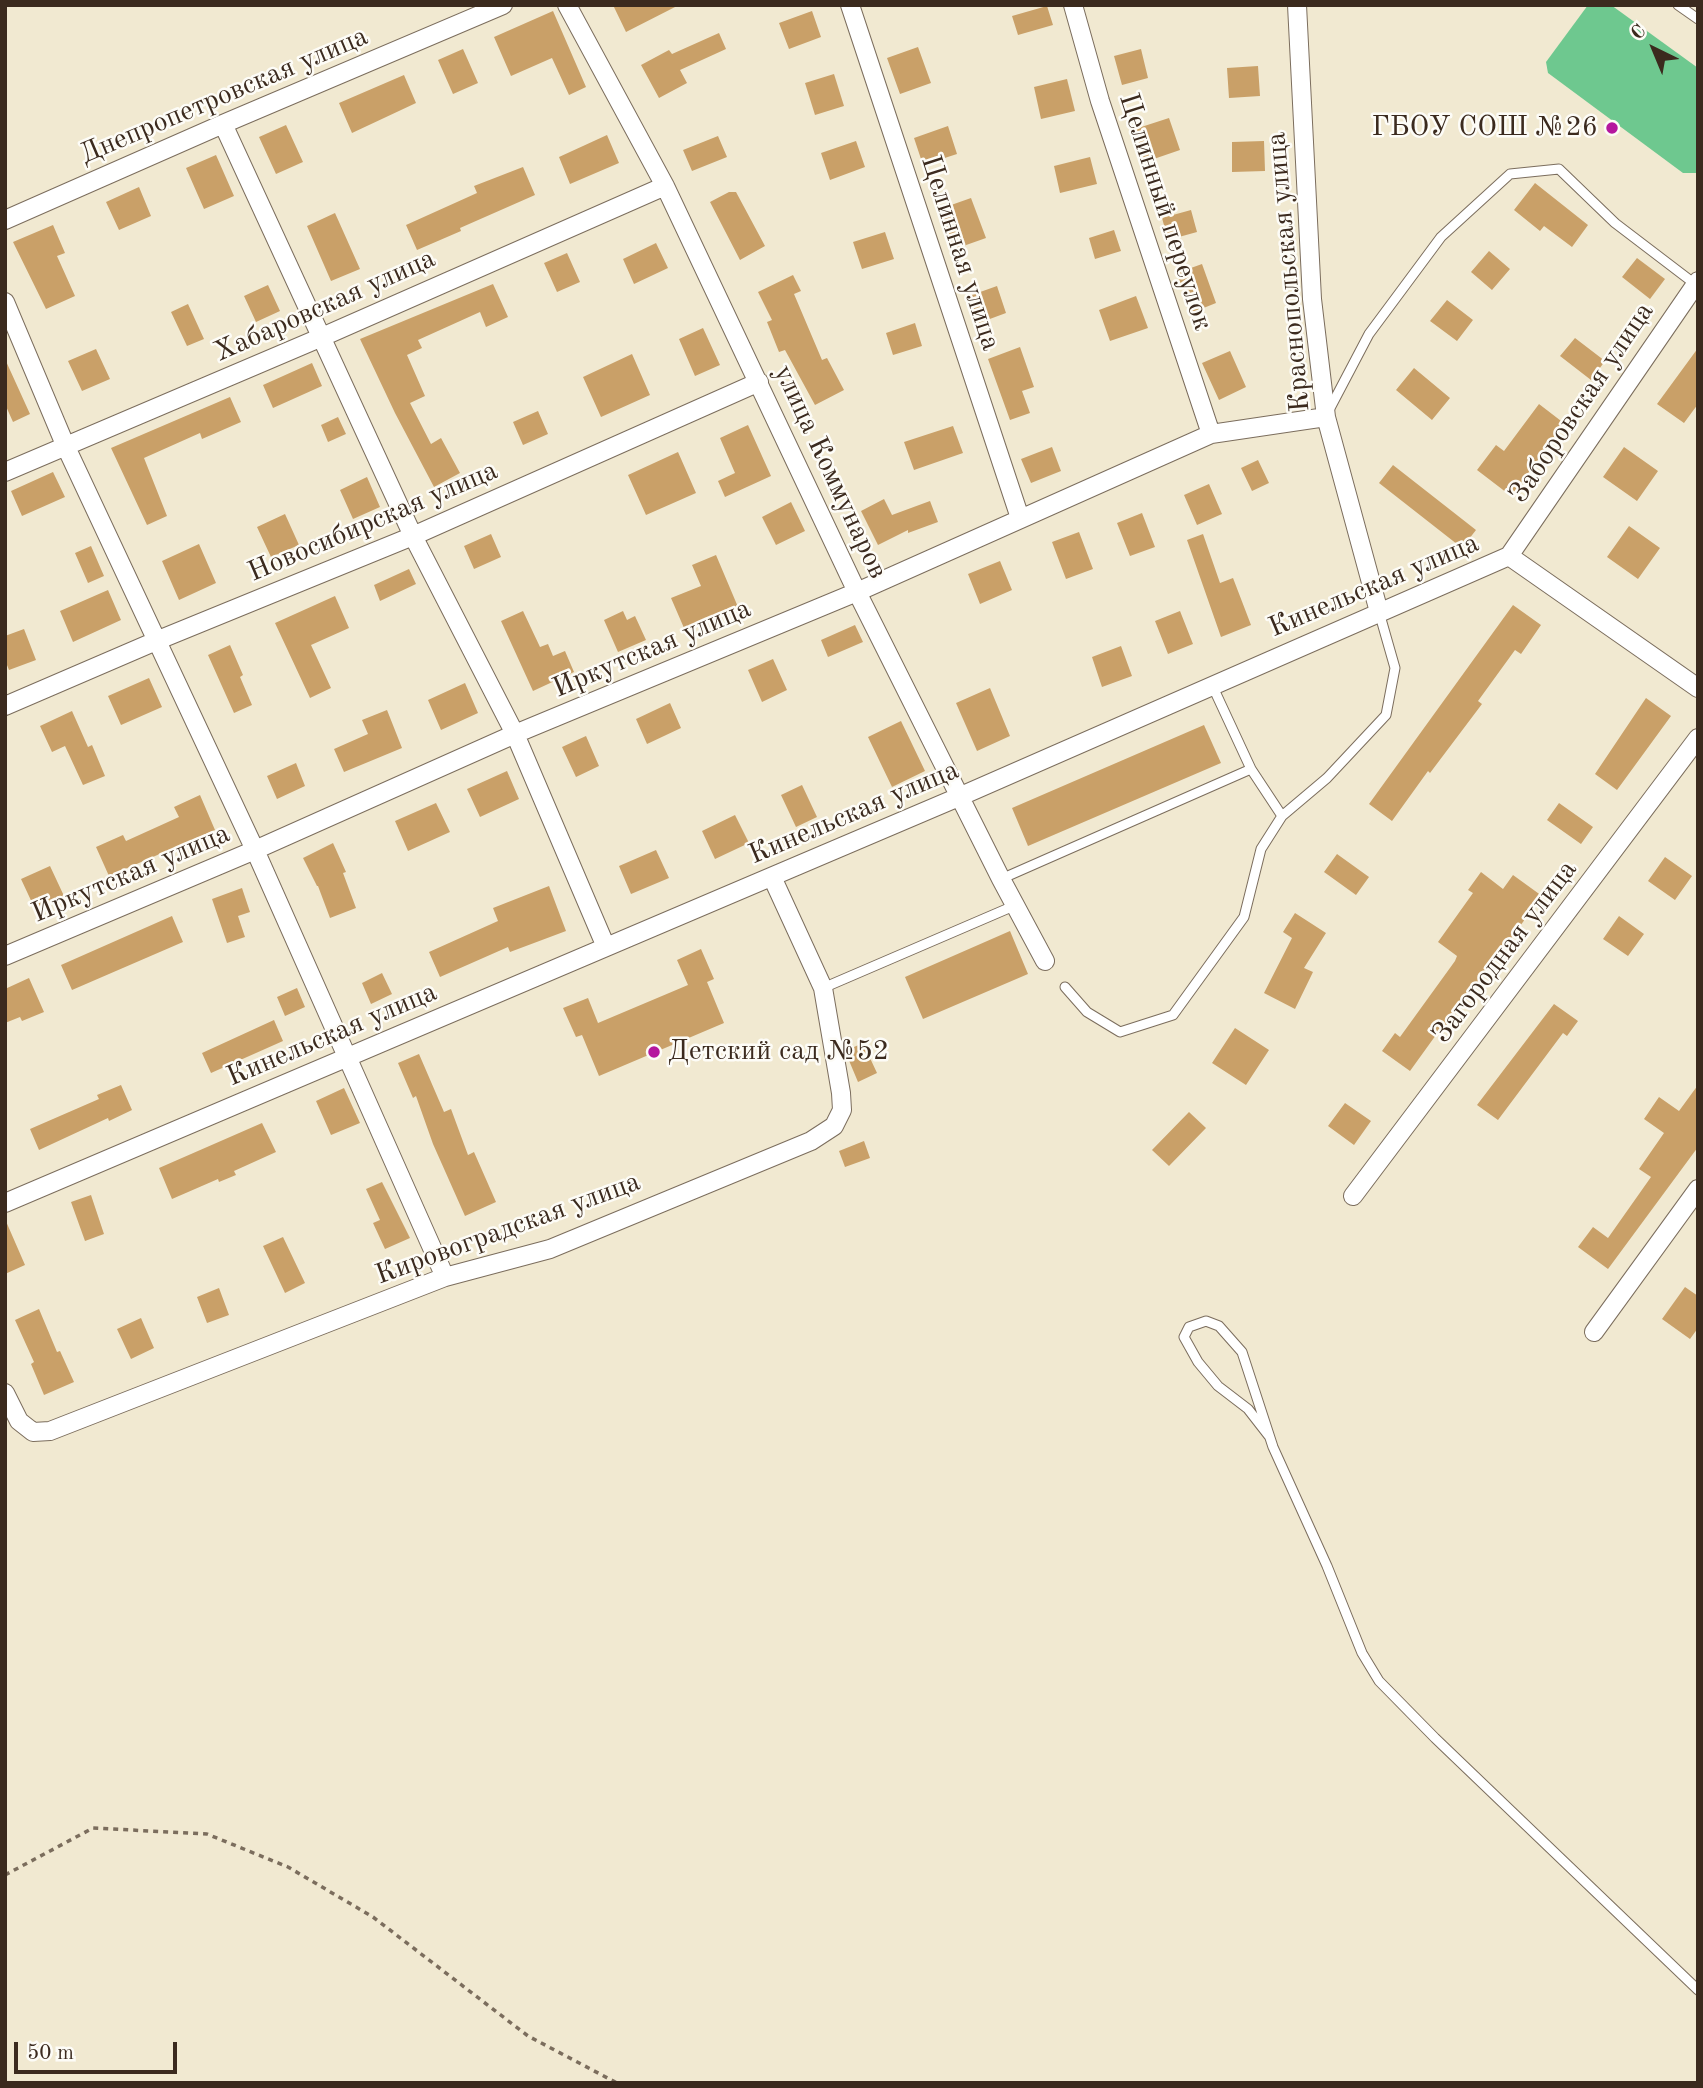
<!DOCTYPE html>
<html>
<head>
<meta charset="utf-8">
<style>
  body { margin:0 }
  #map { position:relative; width:1703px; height:2088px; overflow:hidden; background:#f1e9d1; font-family:"Old Standard TT",serif }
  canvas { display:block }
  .frame { position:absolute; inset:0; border:7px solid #3b2a1e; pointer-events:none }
  .north { position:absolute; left:1619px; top:14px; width:70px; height:70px; -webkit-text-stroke:5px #fdfcf7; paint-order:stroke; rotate:317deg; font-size:19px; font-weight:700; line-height:28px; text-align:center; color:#3b2a1e }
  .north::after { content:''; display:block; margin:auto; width:24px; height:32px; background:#3b2a1e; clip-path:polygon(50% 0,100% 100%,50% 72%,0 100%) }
  .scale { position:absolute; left:14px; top:2042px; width:163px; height:32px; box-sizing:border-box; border:4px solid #3b2a1e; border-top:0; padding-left:9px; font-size:21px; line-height:24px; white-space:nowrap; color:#3b2a1e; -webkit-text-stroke:5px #fdfcf7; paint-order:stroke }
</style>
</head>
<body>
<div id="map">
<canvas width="1703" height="2088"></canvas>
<div class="frame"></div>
<div class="north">С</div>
<div class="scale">50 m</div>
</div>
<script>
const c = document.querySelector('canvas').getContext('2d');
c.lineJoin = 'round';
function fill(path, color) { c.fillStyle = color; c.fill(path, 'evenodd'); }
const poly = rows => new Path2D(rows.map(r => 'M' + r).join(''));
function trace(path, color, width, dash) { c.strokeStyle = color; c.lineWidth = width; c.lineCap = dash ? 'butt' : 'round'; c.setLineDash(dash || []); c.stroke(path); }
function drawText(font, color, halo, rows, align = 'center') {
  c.font = font + ' "Old Standard TT",serif'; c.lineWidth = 5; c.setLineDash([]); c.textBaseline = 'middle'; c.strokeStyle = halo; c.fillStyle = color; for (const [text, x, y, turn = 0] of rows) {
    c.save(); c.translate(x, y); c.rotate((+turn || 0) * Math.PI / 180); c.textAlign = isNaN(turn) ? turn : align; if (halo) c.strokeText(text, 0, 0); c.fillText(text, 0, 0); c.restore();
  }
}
fill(poly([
  [1588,5,1611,5,1698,68,1698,171,1696,173,1683,173,1548,73,1546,62]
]), '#6ec88f');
fill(poly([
  [613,5,679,5,626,32],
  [1047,6,1053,25,1018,35,1012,16],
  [553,11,586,87,569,95,552,58,511,76,494,37],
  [812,11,821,37,789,49,779,23],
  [719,33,726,49,680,70,687,83,659,98,641,65,669,50,672,54],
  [918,47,931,83,900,94,887,58],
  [463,49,478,83,453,94,438,60],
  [1141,49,1148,78,1122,85,1114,56],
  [1258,66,1260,96,1229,98,1227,68],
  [834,74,844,106,815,115,805,83],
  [404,75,416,103,352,133,339,103],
  [1067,79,1075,111,1041,119,1034,87],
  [1169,118,1180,150,1145,162,1135,129],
  [286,125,303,162,276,174,259,137],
  [948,126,957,154,923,165,914,138],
  [607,135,619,163,570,184,559,157],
  [718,136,727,157,692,171,683,150],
  [856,141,865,167,830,180,821,153],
  [1264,141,1265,171,1232,172,1232,142],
  [216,155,234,196,204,209,186,168],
  [1090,157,1097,184,1060,193,1054,166],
  [523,167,535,195,460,228,461,231,417,250,406,225,477,193,474,186],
  [1535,183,1588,225,1572,247,1544,226,1540,231,1514,210],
  [139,187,151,216,119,230,106,202],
  [729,192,736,192,765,246,740,260,710,202],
  [971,198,986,238,952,250,937,210],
  [1191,210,1197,232,1168,240,1162,218],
  [335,213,360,269,331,281,307,226],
  [53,225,65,253,57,256,75,296,46,309,13,242],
  [1114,230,1121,251,1095,259,1089,238],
  [885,232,894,259,862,269,853,242],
  [656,243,668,268,634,284,623,259],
  [1489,251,1510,269,1492,290,1471,272],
  [567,253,580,282,557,292,544,263],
  [1637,258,1665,279,1650,299,1622,277],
  [1202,264,1216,303,1191,313,1177,273],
  [793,275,801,291,794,294,822,360,827,358,844,390,815,405,785,350,779,352,767,322,772,320,758,292],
  [493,284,508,317,486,327,480,312,418,340,422,348,407,355,425,396,410,403,431,444,441,438,460,473,434,487,395,413,360,339],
  [268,285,280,311,256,322,244,296],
  [997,286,1006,313,979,323,969,296],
  [1136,296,1148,328,1110,341,1099,310],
  [1447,300,1473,320,1457,341,1430,321],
  [188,304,204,339,187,346,171,312],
  [915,323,922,346,893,355,886,333],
  [703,328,720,365,695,376,679,339],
  [1575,338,1605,361,1591,380,1560,356],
  [1020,347,1034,387,1022,391,1030,413,1010,420,988,359],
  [1698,348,1698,404,1684,423,1657,404],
  [96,349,110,379,82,391,68,361],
  [1230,351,1246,387,1219,400,1202,363],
  [632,354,650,395,601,417,583,377],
  [5,359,30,414,13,422,5,404],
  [312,363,322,386,273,408,263,385],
  [1414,368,1450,398,1432,420,1396,390],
  [230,397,241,422,202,439,200,433,144,458,167,516,147,525,111,448],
  [1539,404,1565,424,1511,496,1477,470,1496,445,1504,451],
  [538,411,548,434,523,445,513,422],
  [338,417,346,434,328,442,321,425],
  [748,425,771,476,725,497,718,481,735,473,720,438],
  [953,426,963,453,914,470,904,442],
  [1052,447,1061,471,1031,483,1021,459],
  [1624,447,1658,471,1637,501,1603,477],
  [678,452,696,493,646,515,628,475],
  [1258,460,1269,483,1252,491,1241,468],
  [1393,465,1476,530,1462,548,1379,483],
  [53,472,65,497,22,516,11,491],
  [367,477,380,507,353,519,340,490],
  [1209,484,1222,514,1197,525,1184,495],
  [884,499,892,515,930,501,938,522,908,533,908,530,878,545,861,511],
  [791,502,805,531,776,545,762,517],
  [1142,513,1155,547,1130,556,1117,523],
  [285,514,299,545,271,557,257,527],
  [1629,526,1660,548,1638,579,1607,557],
  [1079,532,1093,569,1066,579,1052,542],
  [491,534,501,557,474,569,464,546],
  [1203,534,1220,583,1233,578,1251,625,1221,637,1187,540],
  [199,544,216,583,179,600,162,561],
  [91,546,104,576,88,583,75,553],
  [716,555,738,607,684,628,671,598,701,586,692,565],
  [1000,561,1012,590,980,604,968,574],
  [409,569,416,584,380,601,374,585],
  [108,590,121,620,73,642,60,611],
  [335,596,349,628,311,645,331,688,310,698,275,623],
  [1513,605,1541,625,1521,654,1515,650,1478,701,1482,704,1430,773,1428,771,1392,821,1369,804],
  [523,611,540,647,548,644,553,656,565,651,574,672,533,691,501,621],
  [623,611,627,620,635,616,646,640,618,652,604,620],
  [1180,611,1193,644,1168,654,1155,621],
  [855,625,863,642,828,657,821,640],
  [24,629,36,660,9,670,5,660,5,636],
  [230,645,243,675,240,677,252,705,234,713,208,655],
  [1121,646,1132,676,1102,687,1092,657],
  [773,659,787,690,762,702,748,670],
  [149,678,162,707,121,725,108,696],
  [465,683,478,713,441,730,428,700],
  [990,688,1010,736,977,751,956,703],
  [1646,698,1671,716,1617,790,1595,774],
  [670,703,681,728,647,744,636,719],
  [387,710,402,748,344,772,334,749,368,734,362,720],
  [72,711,88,747,92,745,105,776,83,785,65,746,52,752,40,726],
  [901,721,925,771,892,787,868,737],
  [1204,725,1221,763,1028,846,1012,808],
  [586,736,599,766,576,777,562,747],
  [296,763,305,786,277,799,267,776],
  [507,771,519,799,480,817,467,789],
  [802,785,817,817,796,827,781,795],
  [200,795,215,830,109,876,96,847,123,835,126,841,179,817,174,807],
  [436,803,450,832,408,851,395,821],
  [1559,803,1593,827,1581,844,1547,820],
  [735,815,749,843,715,859,702,831],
  [333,843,346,872,343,873,356,908,330,918,318,886,317,886,303,858],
  [656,850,669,878,631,894,619,866],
  [1337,854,1369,877,1356,895,1324,872],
  [1665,857,1692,876,1675,900,1648,881],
  [50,866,64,896,35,909,21,879],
  [1481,872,1503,889,1513,875,1542,896,1444,1030,1441,1028,1410,1071,1382,1051,1395,1033,1400,1037,1455,961,1457,956,1438,942,1473,893,1468,890],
  [549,886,566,931,510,952,508,947,440,977,429,952,498,921,493,908],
  [242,888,250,912,238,916,245,937,227,943,212,899],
  [1295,913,1326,933,1304,968,1313,972,1295,1009,1264,993,1292,938,1283,932],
  [172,916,183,942,72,990,61,965],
  [1619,916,1644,934,1628,956,1603,939],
  [1010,931,1028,974,923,1019,905,977],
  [701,949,714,979,707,982,724,1023,599,1076,582,1035,576,1037,563,1008,588,998,598,1023,688,985,677,960],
  [382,973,392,994,371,1004,362,983],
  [29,978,44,1012,22,1021,20,1017,5,1023,5,989],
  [297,988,305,1007,285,1016,277,997],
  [1554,1004,1578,1021,1567,1036,1563,1033,1498,1120,1477,1105],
  [274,1020,283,1041,211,1073,202,1053],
  [1235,1028,1269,1050,1246,1085,1212,1063],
  [863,1043,877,1073,858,1082,845,1051],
  [419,1054,444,1112,451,1109,468,1155,474,1152,496,1202,465,1216,433,1144,416,1096,413,1098,398,1063],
  [121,1085,132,1110,109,1121,108,1118,39,1150,30,1129,99,1099,97,1095],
  [1698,1085,1698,1147,1608,1269,1578,1247,1593,1227,1608,1238,1651,1177,1639,1169,1664,1133,1644,1119,1659,1097,1679,1111],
  [344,1088,360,1123,331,1135,316,1101],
  [1345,1103,1371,1121,1354,1145,1328,1126],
  [1189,1112,1206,1128,1169,1166,1152,1150],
  [262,1123,276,1152,234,1171,236,1175,219,1182,218,1179,172,1199,159,1168],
  [864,1141,870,1158,845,1167,839,1151],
  [382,1182,410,1238,385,1249,373,1223,380,1220,366,1189],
  [91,1195,104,1234,85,1241,71,1202],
  [5,1219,25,1265,5,1274],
  [283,1237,305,1283,285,1293,263,1246],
  [1685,1287,1698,1296,1698,1328,1690,1339,1662,1319],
  [219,1288,229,1315,207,1323,197,1297],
  [39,1309,57,1352,60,1351,74,1382,44,1395,31,1364,34,1362,15,1320],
  [141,1318,154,1348,131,1359,117,1329]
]), '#c9a068');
const lane = poly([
  [1678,5,1698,19],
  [1328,412,1369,334,1441,237,1510,174,1559,169,1615,223,1695,284],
  [1282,816,1327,778,1386,715,1395,668,1379,612],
  [1001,879,1251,769],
  [1065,987,1087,1012,1120,1032,1173,1015,1244,917,1261,849,1282,816,1251,769,1212,685],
  [823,988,1016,905],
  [1269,1436,1248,1409,1218,1386,1198,1362,1184,1337,1189,1327,1206,1321,1219,1326,1242,1352,1273,1447,1327,1566,1362,1653,1379,1681,1435,1738,1698,1990]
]);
const street = poly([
  [567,5,665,186,857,592,1001,879,1045,961],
  [850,5,1020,518],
  [1073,5,1100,101,1211,434],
  [1297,5,1312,299,1326,417,1379,612],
  [223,124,413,536,515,734,606,947],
  [5,220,223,124,503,5],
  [5,302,66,447,255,850,445,1277],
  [5,472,322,337,665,186],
  [1509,556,1698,281],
  [1509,556,1698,688],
  [5,706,156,641,413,536,759,382],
  [5,956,255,850,515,734,857,592,1211,434,1326,417],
  [1353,1196,1698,738],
  [5,1203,961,796,1509,556],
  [1594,1332,1698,1189],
  [5,1393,19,1421,33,1432,50,1431,445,1277,550,1249,811,1141,834,1126,842,1110,841,1093,823,988,772,877]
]);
trace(lane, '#7b6d5d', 11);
trace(street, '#7b6d5d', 20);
trace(poly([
  [5,1875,93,1828,207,1834,288,1867,373,1917,528,2036,617,2083]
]), '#7b6d5d', 3.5, [5, 5]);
trace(lane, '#fff', 9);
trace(street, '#fff', 18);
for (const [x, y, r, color] of [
  [1612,128,7,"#b5179e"],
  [654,1052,7,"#b5179e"]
]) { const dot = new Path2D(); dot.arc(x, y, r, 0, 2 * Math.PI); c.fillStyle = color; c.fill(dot); trace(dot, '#fdfcf7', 2.5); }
drawText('28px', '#3b2a1e', '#fdfcf7', [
  ["Днепропетровская улица",224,96,-23],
  ["Целинный переулок",1165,212,72],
  ["Целинная улица",960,253,72],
  ["Краснопольская улица",1289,272,-95],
  ["Хабаровская улица",325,306,-24],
  ["Заборовская улица",1582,403,-56],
  ["улица Коммунаров",830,472,65],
  ["Новосибирская улица",373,522,-23],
  ["Кинельская улица",1374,586,-23],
  ["Иркутская улица",652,649,-23],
  ["Кинельская улица",854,813,-23],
  ["Иркутская улица",131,874,-23],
  ["Загородная улица",1505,952,-53],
  ["Кинельская улица",332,1035,-23],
  ["Кировоградская улица",508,1229,-20]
]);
drawText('28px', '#3b2a1e', '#fdfcf7', [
  ["ГБОУ СОШ №26",1598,128],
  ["Детский сад №52",668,1052,"left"]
], 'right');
</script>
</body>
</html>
